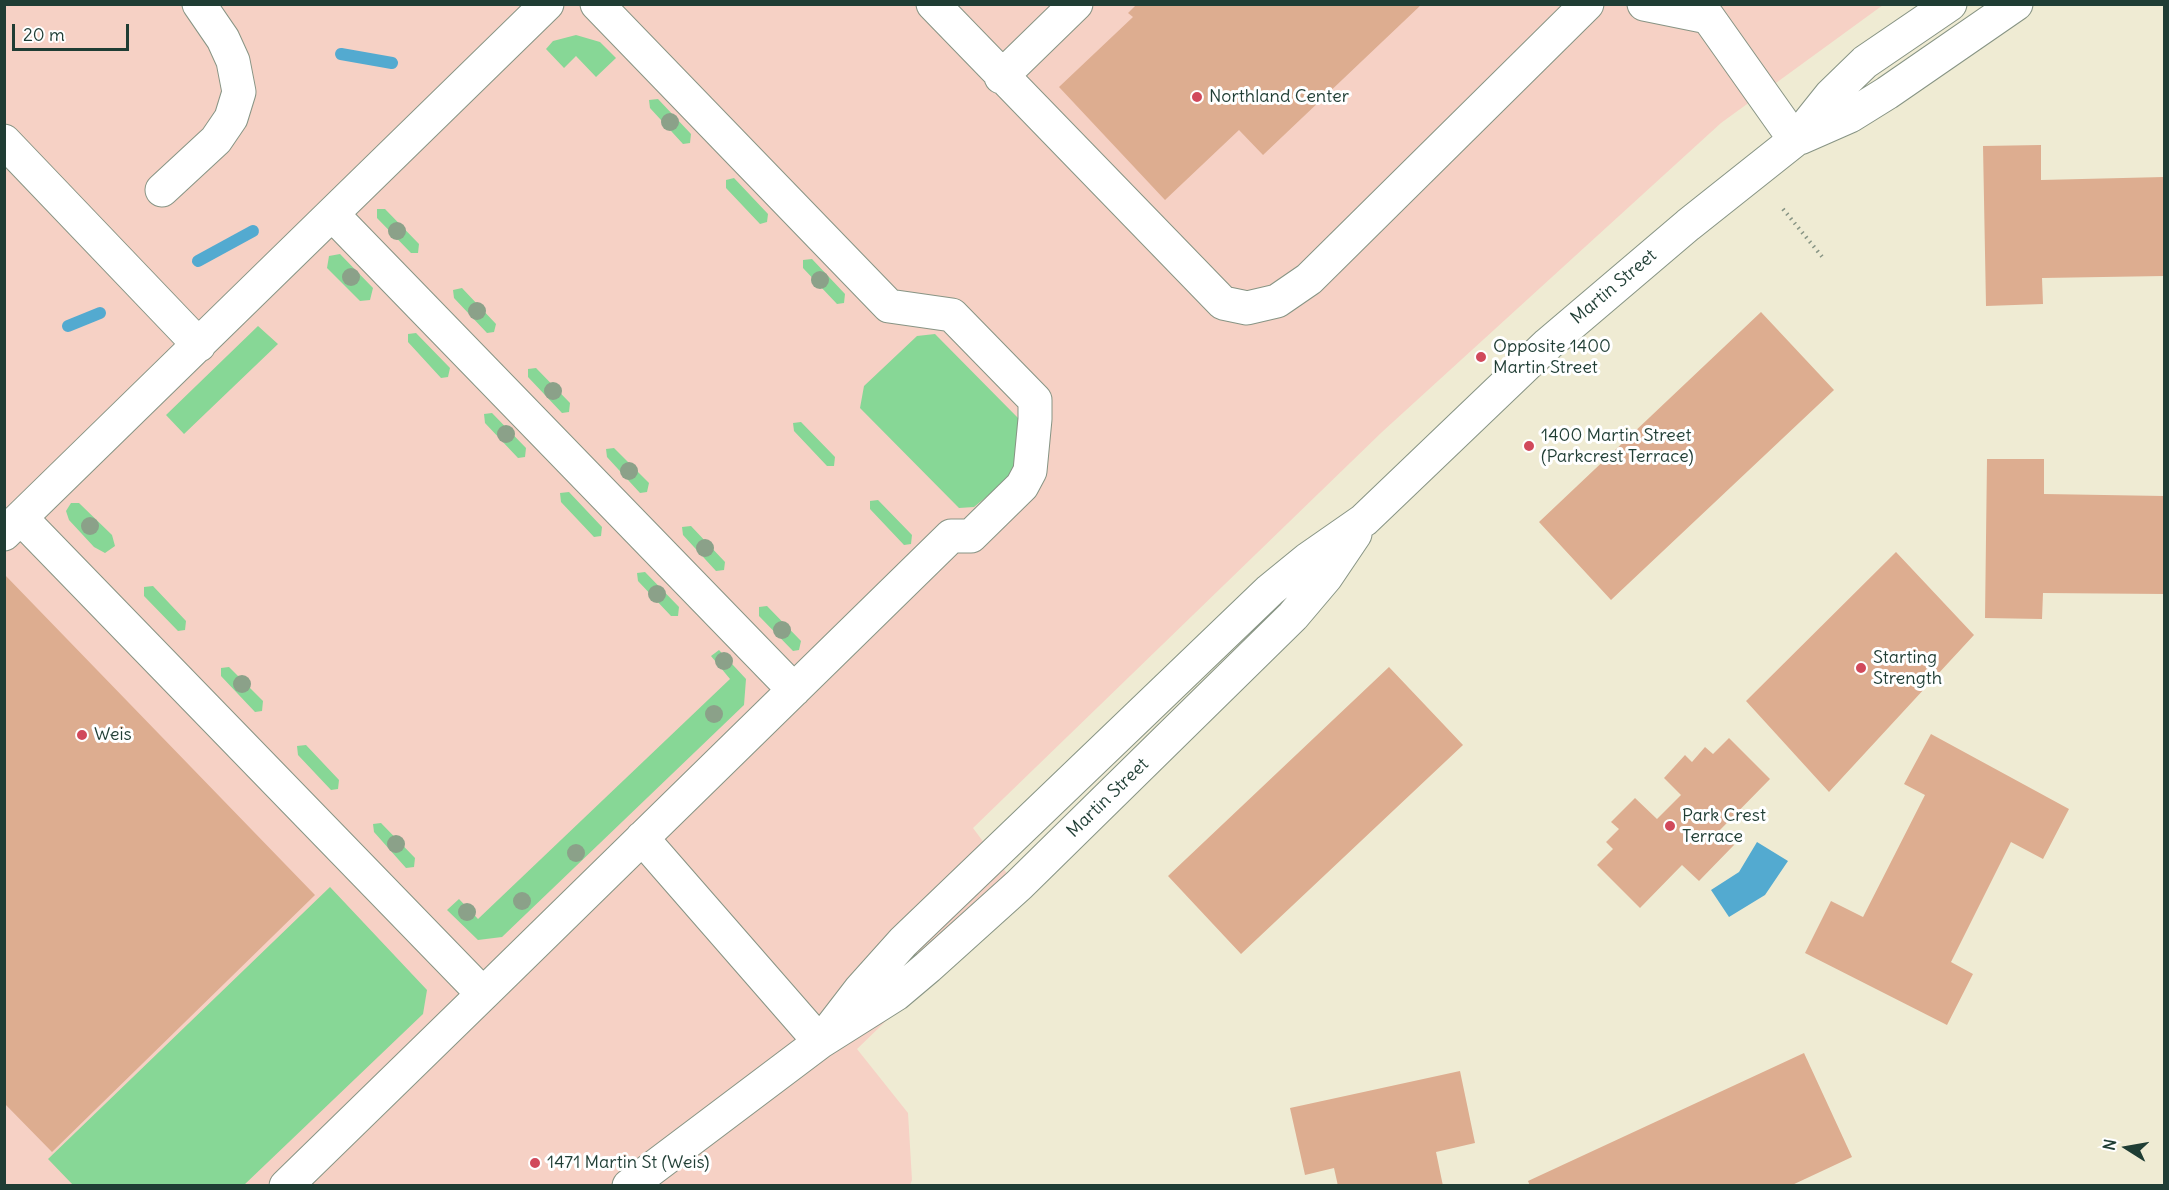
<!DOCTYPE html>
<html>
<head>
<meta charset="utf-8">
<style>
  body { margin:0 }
  #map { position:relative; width:2169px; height:1190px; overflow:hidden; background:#efebd3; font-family:Delius,sans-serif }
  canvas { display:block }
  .frame { position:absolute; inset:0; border:6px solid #1f3d34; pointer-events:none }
  .north { position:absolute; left:2097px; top:1118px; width:60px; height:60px; -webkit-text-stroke:4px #fff; paint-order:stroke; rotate:281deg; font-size:16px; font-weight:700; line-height:24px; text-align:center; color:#1f3d34 }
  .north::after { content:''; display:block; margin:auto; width:21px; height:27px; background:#1f3d34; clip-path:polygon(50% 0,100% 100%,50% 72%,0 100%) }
  .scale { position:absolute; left:12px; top:24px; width:117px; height:27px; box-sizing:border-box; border:3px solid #1f3d34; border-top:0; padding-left:8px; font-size:18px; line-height:21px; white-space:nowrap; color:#1f3d34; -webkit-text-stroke:4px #fff; paint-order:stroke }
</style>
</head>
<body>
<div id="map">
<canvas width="2169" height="1190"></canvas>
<div class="frame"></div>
<div class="north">N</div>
<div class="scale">20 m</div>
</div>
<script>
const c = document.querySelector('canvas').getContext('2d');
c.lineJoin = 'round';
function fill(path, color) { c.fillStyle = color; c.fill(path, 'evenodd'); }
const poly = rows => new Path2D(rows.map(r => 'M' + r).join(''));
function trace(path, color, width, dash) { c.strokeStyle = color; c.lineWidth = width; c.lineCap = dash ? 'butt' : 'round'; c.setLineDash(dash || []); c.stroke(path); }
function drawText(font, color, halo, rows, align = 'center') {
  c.font = font + ' Delius,sans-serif'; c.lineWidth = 6; c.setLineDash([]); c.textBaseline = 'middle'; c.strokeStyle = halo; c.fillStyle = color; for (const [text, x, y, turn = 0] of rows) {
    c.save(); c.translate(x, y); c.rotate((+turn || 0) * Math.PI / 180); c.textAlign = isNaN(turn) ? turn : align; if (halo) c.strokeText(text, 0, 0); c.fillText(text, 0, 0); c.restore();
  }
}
fill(poly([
  [5,5,1883,5,1721,123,1382,432,973,828,1020,891,857,1049,908,1113,912,1180,910,1185,5,1186]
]), '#f6d1c5');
fill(poly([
  [576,35,600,42,616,58,596,77,576,56,564,68,546,49,553,41],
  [658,99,691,134,690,143,683,144,650,108,649,100],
  [734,178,768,214,767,222,760,224,726,188,726,180],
  [377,209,385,209,419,244,418,253,411,253,377,218],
  [340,254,373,288,370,300,360,301,327,268,329,256],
  [812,259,845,294,844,303,837,304,803,268,803,260],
  [462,288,496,324,494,332,487,333,454,298,453,290],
  [258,326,278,344,184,434,166,415],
  [416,333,450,368,448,377,441,378,408,342,408,334],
  [935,334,1019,419,1018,471,974,507,959,508,860,408,864,386,917,336],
  [536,368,570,403,569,412,562,413,528,377,528,369],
  [492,413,526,448,525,457,518,458,485,423,484,414],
  [801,422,835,457,834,466,827,466,794,431,793,423],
  [614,448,649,483,647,492,640,493,607,457,606,449],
  [569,492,602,527,601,536,594,537,561,502,560,493],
  [878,500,912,535,911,544,904,545,870,509,870,501],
  [71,503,79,503,112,535,115,546,105,553,94,547,69,520,66,511],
  [691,526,725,562,724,570,716,571,683,535,682,527],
  [645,572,679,607,678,616,671,616,638,581,637,573],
  [153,586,186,621,185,630,178,631,144,596,144,587],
  [767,606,801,641,799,650,793,651,759,616,759,607],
  [719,650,746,679,744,705,502,937,478,940,447,910,459,899,478,919,730,679,711,656],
  [229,667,263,701,262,711,255,712,221,676,221,668],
  [306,745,339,780,338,789,331,790,298,755,297,746],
  [381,823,415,858,414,867,406,868,374,832,373,824],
  [330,887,427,990,423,1014,244,1185,73,1185,48,1159]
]), '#87d796');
fill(poly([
  [1757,842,1788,861,1765,895,1729,917,1711,890,1739,872]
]), '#53aad0');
trace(poly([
  [341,54,392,63],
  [198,261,253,231],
  [68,326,100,313]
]), '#53aad0', 12);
fill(poly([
  [1137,4,1422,4,1263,155,1239,130,1165,200,1059,87,1133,17,1128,13],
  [2041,145,2041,180,2164,177,2164,276,2042,278,2043,304,1986,306,1983,146],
  [1761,312,1834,390,1611,600,1539,522],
  [1987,459,2044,459,2044,494,2164,496,2164,594,2043,593,2042,619,1985,618],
  [1896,552,1974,635,1829,792,1746,701],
  [4,574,315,895,52,1152,4,1103],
  [1389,667,1463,745,1241,954,1168,876],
  [1931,734,2069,809,2043,859,2011,842,1951,962,1973,974,1947,1025,1805,953,1831,901,1863,917,1925,795,1904,784],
  [1729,738,1770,779,1719,831,1734,845,1699,881,1682,865,1640,908,1597,865,1613,849,1606,842,1619,829,1611,822,1635,798,1657,819,1681,795,1664,778,1685,755,1692,762,1705,747,1713,754],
  [1804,1053,1852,1157,1790,1186,1530,1186,1528,1181],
  [1460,1071,1475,1143,1436,1152,1443,1186,1338,1186,1334,1168,1305,1175,1290,1108]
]), '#ddad90');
const minor = poly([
  [933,4,1223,303,1247,308,1277,301,1309,279,1587,4],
  [1644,4,1708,17,1795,140],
  [1001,77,1076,4],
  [1800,138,1850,116,1887,93,2016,4],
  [4,141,199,345],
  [162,190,216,140,231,118,239,92,233,61,223,39,199,4],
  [332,214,794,690],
  [21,518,483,994,951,536,971,536,1022,486,1030,471,1035,419,1035,400,952,315,889,306,597,4],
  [4,534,547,4],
  [642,838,820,1042],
  [820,1042,860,990,903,942,1270,590,1308,559,1364,520,1548,344,1688,225,1795,140,1831,95,1865,62,1950,4],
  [286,1186,483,994],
  [629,1186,820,1042,896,994,928,967,1019,885,1293,616,1326,577,1355,534]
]);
trace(minor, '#879484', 35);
trace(poly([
  [1783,209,1824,259]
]), '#879484', 4, [1.5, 4.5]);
trace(minor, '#fff', 33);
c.fillStyle = '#8ba189';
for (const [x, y] of [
  [670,122],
  [397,231],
  [351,277],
  [820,280],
  [477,311],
  [553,391],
  [506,434],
  [629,471],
  [90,526],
  [705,548],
  [657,594],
  [782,630],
  [724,661],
  [242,684],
  [714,714],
  [396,844],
  [576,853],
  [522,901],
  [467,912]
]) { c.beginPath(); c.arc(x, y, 9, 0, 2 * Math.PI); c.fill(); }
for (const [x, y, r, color] of [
  [1197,97,6,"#d1495b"],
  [1481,357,6,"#d1495b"],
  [1529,446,6,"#d1495b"],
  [1861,668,6,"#d1495b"],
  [82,735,6,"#d1495b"],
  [1670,826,6,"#d1495b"],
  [535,1163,6,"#d1495b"]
]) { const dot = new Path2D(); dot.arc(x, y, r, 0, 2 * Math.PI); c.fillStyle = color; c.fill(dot); trace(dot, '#fff', 2); }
drawText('18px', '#1f3d34', '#fff', [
  ["Northland Center",1209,97],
  ["Opposite 1400",1493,347],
  ["Martin Street",1493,368],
  ["1400 Martin Street",1541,436],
  ["(Parkcrest Terrace)",1541,457],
  ["Starting",1873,658],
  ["Strength",1873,679],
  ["Weis",94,735],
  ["Park Crest",1682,816],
  ["Terrace",1682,837],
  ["1471 Martin St (Weis)",547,1163]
], 'left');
drawText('18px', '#1f3d34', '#fff', [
  ["Martin Street",1614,287,-40],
  ["Martin Street",1108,798,-44]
]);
</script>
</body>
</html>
